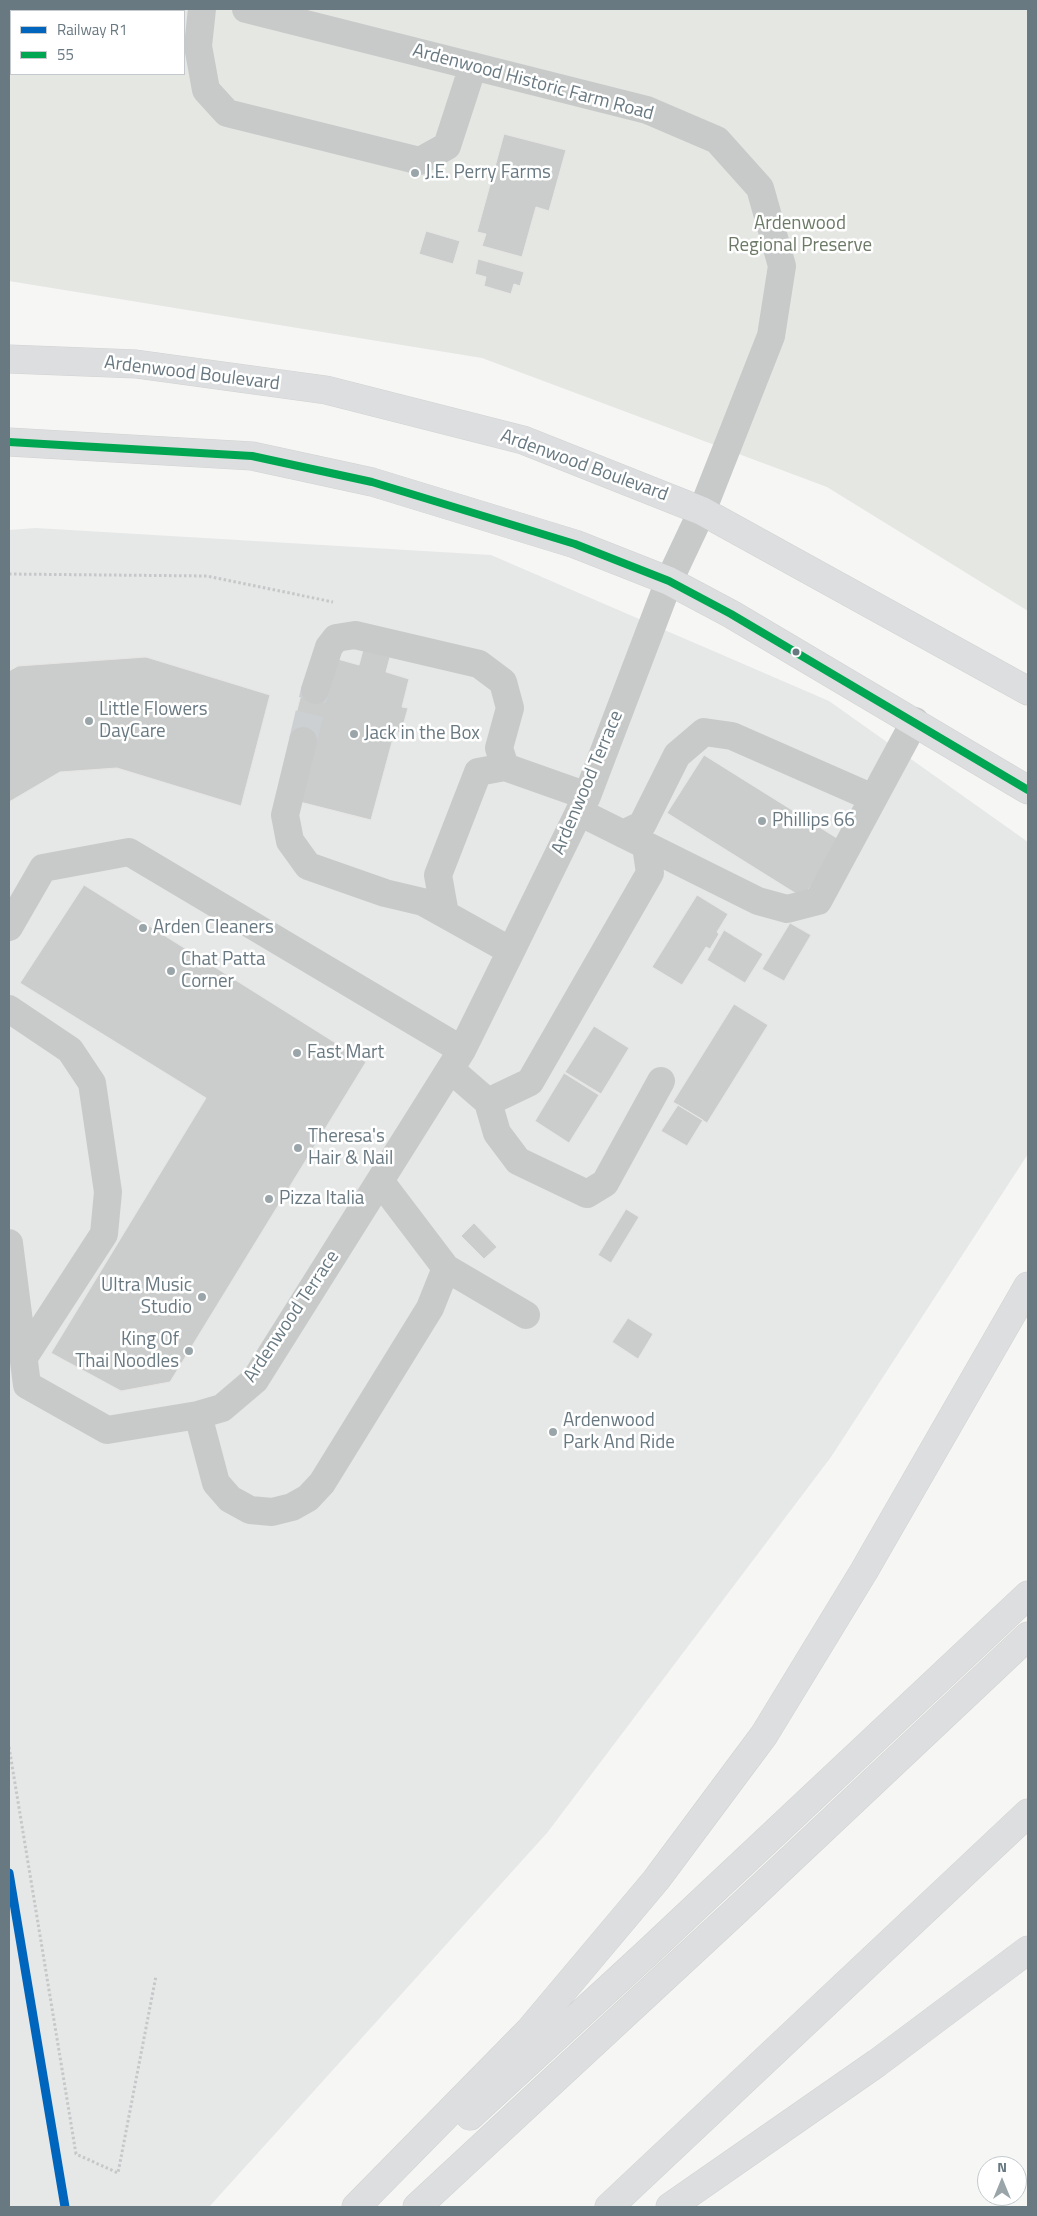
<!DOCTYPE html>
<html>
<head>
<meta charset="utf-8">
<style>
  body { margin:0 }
  #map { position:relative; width:1037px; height:2216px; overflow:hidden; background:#f6f6f5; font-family:"Titillium Web",sans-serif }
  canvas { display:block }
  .frame { position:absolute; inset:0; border:10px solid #697982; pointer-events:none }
  .legend { position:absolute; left:10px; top:10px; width:175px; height:65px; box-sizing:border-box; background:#fff; border:1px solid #c3c9cd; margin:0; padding:6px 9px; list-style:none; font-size:15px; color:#697982 }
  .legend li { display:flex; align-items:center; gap:10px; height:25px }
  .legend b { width:25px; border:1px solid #c3c9cd }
  .north { position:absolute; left:977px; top:2156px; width:50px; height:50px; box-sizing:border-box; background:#fff; border:1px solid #c3c9cd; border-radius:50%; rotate:0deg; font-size:14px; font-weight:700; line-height:20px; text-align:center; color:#697982 }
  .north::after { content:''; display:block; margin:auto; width:18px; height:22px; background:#9aa5aa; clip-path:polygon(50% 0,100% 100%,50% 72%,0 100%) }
</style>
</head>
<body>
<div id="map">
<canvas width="1037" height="2216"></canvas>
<div class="frame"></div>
<ul class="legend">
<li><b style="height:6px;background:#0065bd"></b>Railway R1</li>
<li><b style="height:6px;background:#00a651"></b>55</li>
</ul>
<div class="north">N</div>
</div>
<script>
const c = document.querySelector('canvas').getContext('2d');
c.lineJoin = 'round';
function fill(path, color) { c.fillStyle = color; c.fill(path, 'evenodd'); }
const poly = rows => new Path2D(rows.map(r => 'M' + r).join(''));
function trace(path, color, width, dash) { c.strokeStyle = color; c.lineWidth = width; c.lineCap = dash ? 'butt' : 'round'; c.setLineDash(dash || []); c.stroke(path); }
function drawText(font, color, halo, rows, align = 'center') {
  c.font = font + ' "Titillium Web",sans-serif'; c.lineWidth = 5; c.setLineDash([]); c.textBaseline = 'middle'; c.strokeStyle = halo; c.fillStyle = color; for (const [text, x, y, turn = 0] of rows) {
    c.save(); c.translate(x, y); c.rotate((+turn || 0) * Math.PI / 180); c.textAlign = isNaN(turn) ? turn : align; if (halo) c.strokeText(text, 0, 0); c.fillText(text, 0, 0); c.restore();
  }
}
fill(poly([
  [36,528,491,555,829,701,1028,842,1028,1154,831,1457,547,1833,209,2207,9,2207,9,530]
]), '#e6e7e7');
fill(poly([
  [9,9,1028,9,1028,611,827,487,482,358,9,281],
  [11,11,184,11,184,74,11,74]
]), '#e5e7e3');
const building = poly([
  [504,134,566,150,549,211,536,207,522,257,482,246,486,234,477,232,504,134],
  [426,231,460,241,453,264,419,254,426,231],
  [478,259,524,272,520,286,514,284,511,294,484,286,486,277,475,274,478,259],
  [363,650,390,657,386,672,409,679,402,707,408,708,401,733,395,731,371,820,296,801,311,743,290,737,303,687,334,658,359,665,363,650],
  [146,657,270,695,241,806,117,768,60,772,9,802,9,671,18,666,146,657],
  [704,755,840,840,803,898,667,813,704,755],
  [84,885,366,1062,170,1382,121,1391,51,1353,206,1098,20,983,84,885],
  [697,895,728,914,717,932,719,934,710,949,706,947,682,985,652,967,697,895],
  [790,923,811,935,784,981,762,969,790,923],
  [724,930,763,954,745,983,707,960,724,930],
  [734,1004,768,1025,707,1123,673,1102,734,1004],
  [594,1026,629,1048,601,1094,565,1072,594,1026],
  [564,1073,599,1095,569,1143,535,1121,564,1073],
  [678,1105,703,1120,687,1146,661,1131,678,1105],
  [626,1209,639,1217,611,1263,598,1255,626,1209],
  [474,1223,497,1247,484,1259,461,1236,474,1223],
  [628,1318,653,1334,638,1359,612,1342,628,1318]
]);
fill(building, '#cbcdcd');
trace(building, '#e6e6e4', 1);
trace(poly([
  [303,741,315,690]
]), '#ccd0d2', 28, [28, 14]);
const major = poly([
  [9,359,136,364,326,390,523,440,702,511,1028,691],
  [9,442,252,456,372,482,575,544,669,581,731,614,1028,790]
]);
const highway = poly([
  [470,2116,647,1953,1028,1595],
  [356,2207,529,2031,656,1880,764,1735,864,1571,1028,1286],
  [417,2207,735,1912,1028,1636],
  [609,2207,1028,1813],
  [670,2207,877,2063,1028,1950]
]);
trace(major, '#d1d2d2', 29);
trace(highway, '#d1d2d2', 29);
trace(poly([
  [9,574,207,576,333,602],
  [9,1747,76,2154,118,2173,156,1976]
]), '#c6c7c8', 3, [2.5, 2.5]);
trace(poly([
  [202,9,198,46,206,90,227,113,420,161,447,146,473,66],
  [315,690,329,647,336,638,355,635,479,664,503,682,510,708,499,748,505,767],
  [303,741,285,815,290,841,308,866,385,893,423,902,511,951],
  [579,812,758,901,787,909,818,901,915,721],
  [623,834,642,825,677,755,704,732,732,736,873,798],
  [445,914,438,875,478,772,505,767,587,796],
  [9,927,43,868,129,852,462,1050],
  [9,1009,70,1050,92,1083,108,1192,104,1234,24,1357],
  [450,1069,488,1102,497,1133,518,1161,587,1194,605,1183,661,1081],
  [488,1102,530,1082,650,873,646,846],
  [380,1181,446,1268,526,1315],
  [9,1243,27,1385,107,1430,198,1415,222,1408,255,1380,462,1050,511,951,587,796,669,581,702,511,771,336,782,266,760,188,717,140,647,110,246,9],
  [198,1415,216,1483,230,1499,250,1510,272,1512,292,1507,308,1498,322,1483,430,1308,446,1268]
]), '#c8caca', 28);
trace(major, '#dddedf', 28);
trace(highway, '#dddedf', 28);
trace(poly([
  [9,442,252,456,372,482,575,544,669,581,731,614,1028,790]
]), '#00a651', 8);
trace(poly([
  [9,1873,65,2207]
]), '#0065bd', 9);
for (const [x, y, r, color] of [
  [415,173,5,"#9aa5aa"],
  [796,652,4.5,"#697982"],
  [89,721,5,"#9aa5aa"],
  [354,734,5,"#9aa5aa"],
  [762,821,5,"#9aa5aa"],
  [143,928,5,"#9aa5aa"],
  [171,971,5,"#9aa5aa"],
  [297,1053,5,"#9aa5aa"],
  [298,1148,5,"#9aa5aa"],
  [269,1199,5,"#9aa5aa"],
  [202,1297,5,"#9aa5aa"],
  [189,1351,5,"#9aa5aa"],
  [553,1432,5,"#9aa5aa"]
]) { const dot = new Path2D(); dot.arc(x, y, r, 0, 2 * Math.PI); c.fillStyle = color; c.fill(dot); trace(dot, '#fff', 2); }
drawText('19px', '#697982', '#fff', [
  ["Ardenwood Historic Farm Road",533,83,15],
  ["Ardenwood Boulevard",192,374,7],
  ["Ardenwood Boulevard",584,466,20],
  ["Ardenwood Terrace",588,783,-67],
  ["Ardenwood Terrace",292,1317,-56]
]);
drawText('19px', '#697982', '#fff', [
  ["J.E. Perry Farms",425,173],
  ["Little Flowers",99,710],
  ["DayCare",99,732],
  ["Jack in the Box",364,734],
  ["Phillips 66",772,821],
  ["Arden Cleaners",153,928],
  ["Chat Patta",181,960],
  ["Corner",181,982],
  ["Fast Mart",307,1053],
  ["Theresa's",308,1137],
  ["Hair & Nail",308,1159],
  ["Pizza Italia",279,1199],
  ["Ultra Music",192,1286,"right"],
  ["Studio",192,1308,"right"],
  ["King Of",179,1340,"right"],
  ["Thai Noodles",179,1362,"right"],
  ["Ardenwood",563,1421],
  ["Park And Ride",563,1443]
], 'left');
drawText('19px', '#6c7a67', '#fff', [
  ["Ardenwood",800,224],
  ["Regional Preserve",800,246]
]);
</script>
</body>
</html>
